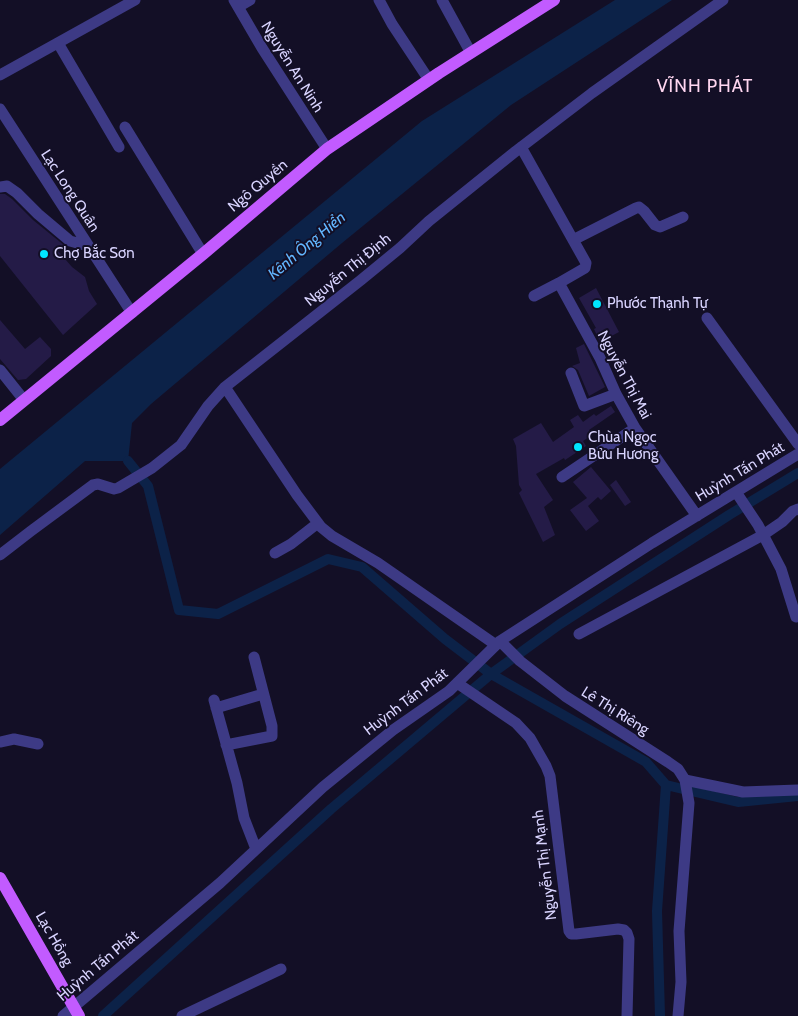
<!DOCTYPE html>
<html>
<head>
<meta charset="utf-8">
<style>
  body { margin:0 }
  canvas { display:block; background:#130f26 }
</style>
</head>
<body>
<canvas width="798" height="1016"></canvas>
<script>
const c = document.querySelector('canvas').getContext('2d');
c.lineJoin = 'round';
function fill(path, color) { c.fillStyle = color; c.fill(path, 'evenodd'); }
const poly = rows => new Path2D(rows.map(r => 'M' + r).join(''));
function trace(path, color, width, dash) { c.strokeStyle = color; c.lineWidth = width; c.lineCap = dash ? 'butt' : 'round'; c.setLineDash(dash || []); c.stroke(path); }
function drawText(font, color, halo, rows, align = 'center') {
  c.font = font + ' Cabin,sans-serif'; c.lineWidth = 4; c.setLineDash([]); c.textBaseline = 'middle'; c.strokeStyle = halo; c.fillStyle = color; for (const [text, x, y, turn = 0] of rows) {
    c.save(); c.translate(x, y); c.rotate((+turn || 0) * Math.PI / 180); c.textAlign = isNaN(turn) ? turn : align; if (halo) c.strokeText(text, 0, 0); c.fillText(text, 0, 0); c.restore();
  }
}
fill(poly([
  [615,0,672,0,511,105,342,243,151,404,132,423,128,461,85,461,0,535,0,469,422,121]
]), '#0c2248');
trace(poly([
  [128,461,148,486,179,610,218,614,328,559,362,567,445,639,491,674,646,762,666,785,657,911,660,1016],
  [666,785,738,802,798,796],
  [103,1016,331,809,491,674,560,624,729,515,798,473]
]), '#0c2248', 10);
fill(poly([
  [0,194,5,194,12,199,33,220,65,246,58,251,72,267,85,277,89,291,97,304,63,335,0,256],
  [596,288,619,332,600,342,594,329,596,328,579,298],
  [0,320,25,349,40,337,51,349,51,356,26,379,18,380,0,359],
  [584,344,605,387,589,396,578,370,572,366,580,363,576,348],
  [611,406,615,412,589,430,592,435,583,441,586,446,565,460,564,458,536,474,553,500,544,507,555,535,543,542,519,493,522,490,519,485,516,446,513,439,541,423,553,442,574,427,570,420,578,415,583,422,594,414,596,416],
  [591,467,611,491,601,500,598,497,588,506,599,521,586,531,570,510,587,498,573,482],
  [616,480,631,502,625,506,610,485]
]), '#241b47');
trace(poly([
  [234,0,262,48,327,149],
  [379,0,392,24,429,80],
  [442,0,471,53],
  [238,7,250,0],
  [58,43,119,147],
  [0,75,135,0],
  [0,109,132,313],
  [125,127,203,254],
  [521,147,586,263,585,268,559,283,600,358,616,394,635,428,697,516],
  [0,187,7,186,17,193,38,214,70,241,88,246],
  [573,240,636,208,639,207,644,211,655,225,660,227,683,217],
  [534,296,559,283],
  [707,318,798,444],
  [0,370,24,400],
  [571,373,584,406,616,394],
  [225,387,297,495,321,527,332,536,378,563,496,645],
  [562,477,635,428],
  [736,492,758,525,781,569,796,617],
  [275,553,291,544,318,523],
  [0,555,31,531,93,485,98,484,114,489,118,488,152,468,181,445,208,406,225,387,361,280,400,248,429,221,516,151,592,93,723,0],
  [579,634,763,535,782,522,793,511,798,509],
  [500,641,520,661,565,696,668,762,678,769,685,780,689,803,679,931,681,982,678,1016],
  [457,683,516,723,530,738,546,766,550,776,569,931,571,934,576,934,618,929,624,930,627,933,629,939,627,1016],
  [214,700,237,783,244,818,256,849],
  [216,708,263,694],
  [0,742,14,739,38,744],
  [226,745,272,736,272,726,254,657],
  [685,780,743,792,798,790],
  [63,1016,220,883,323,787,393,730,449,691,500,641,652,543,798,454],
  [182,1016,281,969]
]), '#3d3a85', 11);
trace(poly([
  [0,420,203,254,327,149,439,73,554,0],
  [0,878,79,1016]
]), '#c25bff', 12);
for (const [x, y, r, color] of [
  [44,254,5,"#00e5ff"],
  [597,304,5,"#00e5ff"],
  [578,447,5,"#00e5ff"]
]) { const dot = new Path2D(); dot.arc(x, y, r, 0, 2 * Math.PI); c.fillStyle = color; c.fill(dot); trace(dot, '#130f26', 2); }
drawText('15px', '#d9d4ff', '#130f26', [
  ["Nguyễn An Ninh",292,67,58],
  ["Ngô Quyền",258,186,-40],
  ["Lạc Long Quân",70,191,57],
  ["Nguyễn Thị Định",348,270,-39],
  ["Nguyễn Thị Mai",624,375,62],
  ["Huỳnh Tấn Phát",740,472,-31],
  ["Huỳnh Tấn Phát",406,702,-37],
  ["Lê Thị Riêng",615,711,32],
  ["Nguyễn Thị Mạnh",545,865,-97],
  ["Lạc Hồng",54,939,60],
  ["Huỳnh Tấn Phát",98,966,-40]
]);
drawText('15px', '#d9d4ff', '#130f26', [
  ["Chợ Bắc Sơn",54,254],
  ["Phước Thạnh Tự",607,304],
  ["Chùa Ngọc",588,438],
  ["Bửu Hương",588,455]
], 'left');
drawText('italic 16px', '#62b6ff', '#130f26', [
  ["Kênh Ông Hiển",307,246,-40]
]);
c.letterSpacing = '1px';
drawText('18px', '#ffd6f0', '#130f26', [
  ["VĨNH PHÁT",705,87]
]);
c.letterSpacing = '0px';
</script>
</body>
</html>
